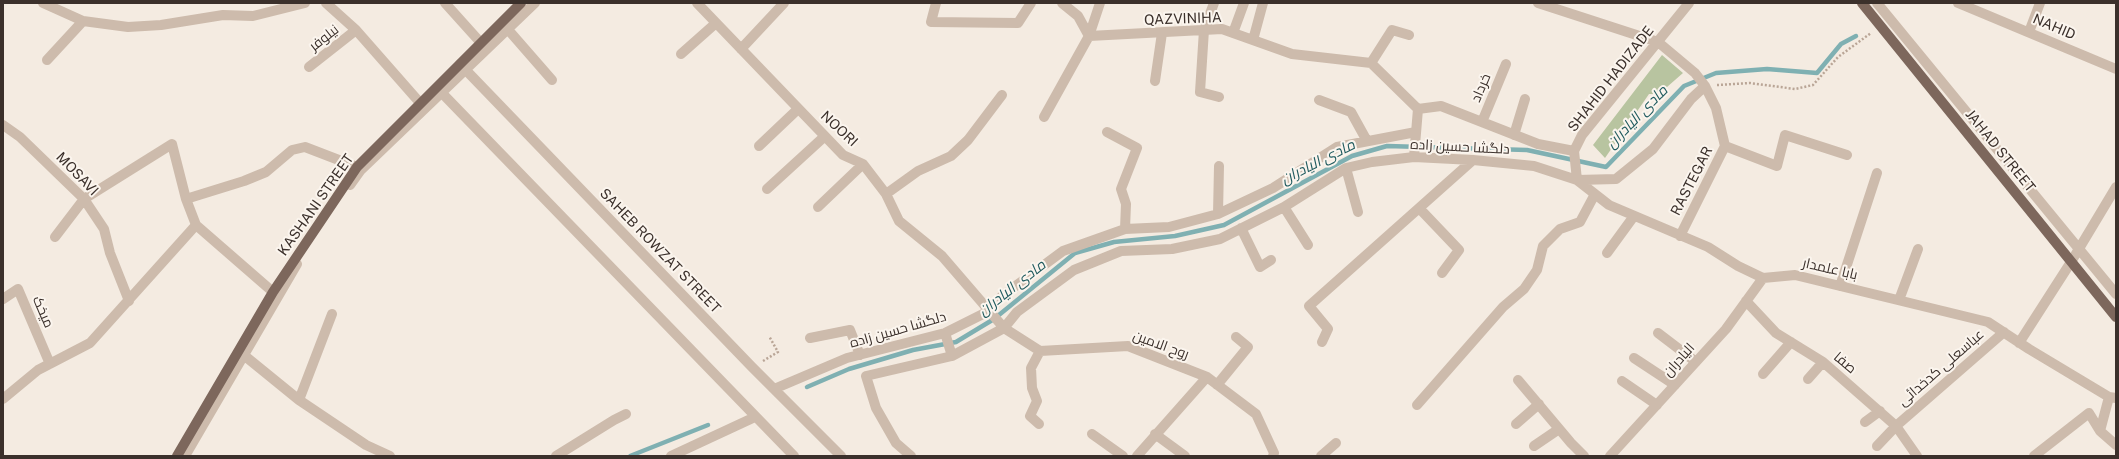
<!DOCTYPE html>
<html>
<head>
<meta charset="utf-8">
<style>
  body { margin:0 }
  #map { position:relative; width:2119px; height:459px; overflow:hidden; background:#f4ebe1; font-family:"Public Sans",sans-serif }
  canvas { display:block }
  .frame { position:absolute; inset:0; border:4px solid #3b302b; pointer-events:none }
</style>
</head>
<body>
<div id="map">
<canvas width="2119" height="459"></canvas>
<div class="frame"></div>
</div>
<script>
const c = document.querySelector('canvas').getContext('2d');
c.lineJoin = 'round';
function fill(path, color) { c.fillStyle = color; c.fill(path, 'evenodd'); }
const poly = rows => new Path2D(rows.map(r => 'M' + r).join(''));
function trace(path, color, width, dash) { c.strokeStyle = color; c.lineWidth = width; c.lineCap = dash ? 'butt' : 'round'; c.setLineDash(dash || []); c.stroke(path); }
function drawText(font, color, halo, rows, align = 'center') {
  c.font = font + ' "Public Sans",Cairo,sans-serif'; c.lineWidth = 4; c.setLineDash([]); c.textBaseline = 'middle'; c.strokeStyle = halo; c.fillStyle = color; for (const [text, x, y, turn = 0] of rows) {
    c.save(); c.translate(x, y); c.rotate((+turn || 0) * Math.PI / 180); c.textAlign = isNaN(turn) ? turn : align; if (halo) c.strokeText(text, 0, 0); c.fillText(text, 0, 0); c.restore();
  }
}
fill(poly([
  [1662,55,1683,73,1659,94,1649,94,1605,158,1593,145]
]), '#b8c4a0');
trace(poly([
  [807,387,849,369,913,350,956,342,994,319,1075,253,1114,242,1175,236,1224,225,1352,156,1387,146,1527,150,1606,167,1684,86,1716,73,1767,69,1817,73,1841,44,1856,36],
  [630,456,708,425]
]), '#7fb0b2', 4.5);
trace(poly([
  [1717,85,1750,83,1795,89,1813,85,1838,57,1871,33],
  [763,361,778,352,769,336]
]), '#b9a596', 2.5, [2, 2]);
trace(poly([
  [43,3,83,21,128,27,161,25,223,15,253,16,305,3],
  [326,3,356,30,421,104],
  [445,3,481,43],
  [697,3,843,155,863,164,886,194,899,221,942,256,1004,328,1040,351,1128,346,1207,377,1256,414,1274,453,1273,456],
  [936,3,931,22,1018,23,1031,3],
  [1062,3,1078,16,1089,36,1222,29,1292,54,1371,63,1418,109],
  [1214,3,1204,30,1200,92,1219,97],
  [1538,3,1658,42,1695,73,1705,86,1716,108,1725,146,1680,236],
  [1877,3,2116,294],
  [1958,3,2116,69],
  [504,25,552,80],
  [2029,32,2040,3],
  [1233,33,1244,3],
  [1253,40,1263,3],
  [741,49,784,3],
  [681,54,716,23],
  [47,60,83,21],
  [1371,63,1392,30,1409,35],
  [460,64,752,367,841,456],
  [309,67,356,30],
  [1155,81,1162,33],
  [438,89,794,456],
  [1319,100,1351,112,1367,141],
  [1418,109,1441,106,1538,144,1574,151],
  [1044,117,1089,36,1100,3],
  [1482,122,1506,64],
  [3,125,20,137,84,199,104,229,110,253,129,301],
  [1107,132,1137,148,1121,189,1126,204,1125,229],
  [1514,135,1525,99],
  [759,146,798,109],
  [1725,146,1777,166,1785,135,1847,155],
  [1414,157,1418,109],
  [1346,168,1358,212],
  [1577,180,1609,205,1708,247,1738,266,1763,278,1795,275,1988,322,2029,349,2109,397,2116,398],
  [1577,180,1574,151,1582,135,1689,3],
  [350,185,360,171,535,3],
  [767,189,825,136],
  [886,194,918,171,951,156,968,140,1002,95],
  [186,199,244,181,266,172,292,150,305,147,357,167],
  [818,207,863,164],
  [1284,207,1308,245],
  [1419,208,1459,250,1442,273],
  [1218,214,1219,166],
  [1241,228,1260,267,1271,260],
  [55,237,84,199,172,144,186,199,196,225,273,292],
  [1607,253,1634,216],
  [1840,286,1877,173],
  [3,299,18,289,50,364],
  [1899,300,1918,249],
  [1746,301,1776,333,1823,362,1896,426,1917,456],
  [945,333,952,356],
  [1658,333,1696,362],
  [810,338,850,330,860,355],
  [1322,342,1328,329,1309,306,1473,160],
  [2019,343,2071,262,2116,187],
  [240,352,299,400,366,445,390,456],
  [1634,358,1675,385],
  [1763,374,1791,342],
  [1808,379,1823,362],
  [1518,380,1571,443,1584,456],
  [1622,381,1657,405],
  [1217,385,1248,347,1236,337],
  [774,389,847,358,945,333,989,311,1002,296,1063,251,1125,229,1169,227,1218,214,1273,188,1337,147,1416,132],
  [3,399,38,370,90,343,196,225],
  [299,400,332,314],
  [1417,405,1503,307,1524,289,1537,270,1543,246,1560,229,1580,222,1595,194],
  [1865,422,1880,411],
  [1039,424,1030,416,1037,401,1032,388,1031,368,1040,351],
  [1516,424,1539,404],
  [2100,431,2109,397],
  [1092,434,1123,456],
  [1155,434,1185,456],
  [1534,446,1559,429],
  [1877,446,1896,426,2004,332],
  [185,456,297,264],
  [556,456,614,420,626,414],
  [671,456,755,417],
  [911,456,896,443,876,408,866,376,952,356,1004,328,1017,312,1074,270,1121,251,1172,249,1220,239,1284,207,1346,168,1372,162,1414,157,1473,160,1534,166,1577,180,1616,179,1653,149,1691,99,1705,86],
  [1137,456,1207,377],
  [1321,456,1336,443],
  [1610,456,1726,329,1763,278],
  [2034,456,2089,413,2100,431,2116,445]
]), '#cdbbac', 10);
trace(poly([
  [1862,3,2116,317],
  [177,456,273,292,357,167,521,3]
]), '#7d675c', 10);
drawText('14px', '#3b302b', '#fbf5ee', [
  ["QAZVINIHA",1183,19,-2],
  ["NAHID",2054,27,23],
  ["نیلوفر",324,38,-38],
  ["SHAHID HADIZADE",1611,79,-52],
  ["خرداد",1481,88,-67],
  ["NOORI",839,129,43],
  ["دلگشا حسین زاده",1460,147,3],
  ["JAHAD STREET",2000,151,51],
  ["MOSAVI",77,174,46],
  ["RASTEGAR",1692,181,-63],
  ["KASHANI STREET",316,205,-55],
  ["SAHEB ROWZAT STREET",660,251,46],
  ["بابا علمدار",1830,269,13],
  ["میخک",43,312,67],
  ["دلگشا حسین زاده",898,330,-16],
  ["روح الامین",1161,345,20],
  ["الیادران",1679,360,-48],
  ["صفا",1845,363,40],
  ["عباسعلی کدخدائی",1941,368,-41]
]);
drawText('italic 15px', '#1f5a5e', '#fbf5ee', [
  ["مادی الیادران",1637,117,-46],
  ["مادی الیادران",1318,162,-27],
  ["مادی الیادران",1012,288,-38]
]);
</script>
</body>
</html>
